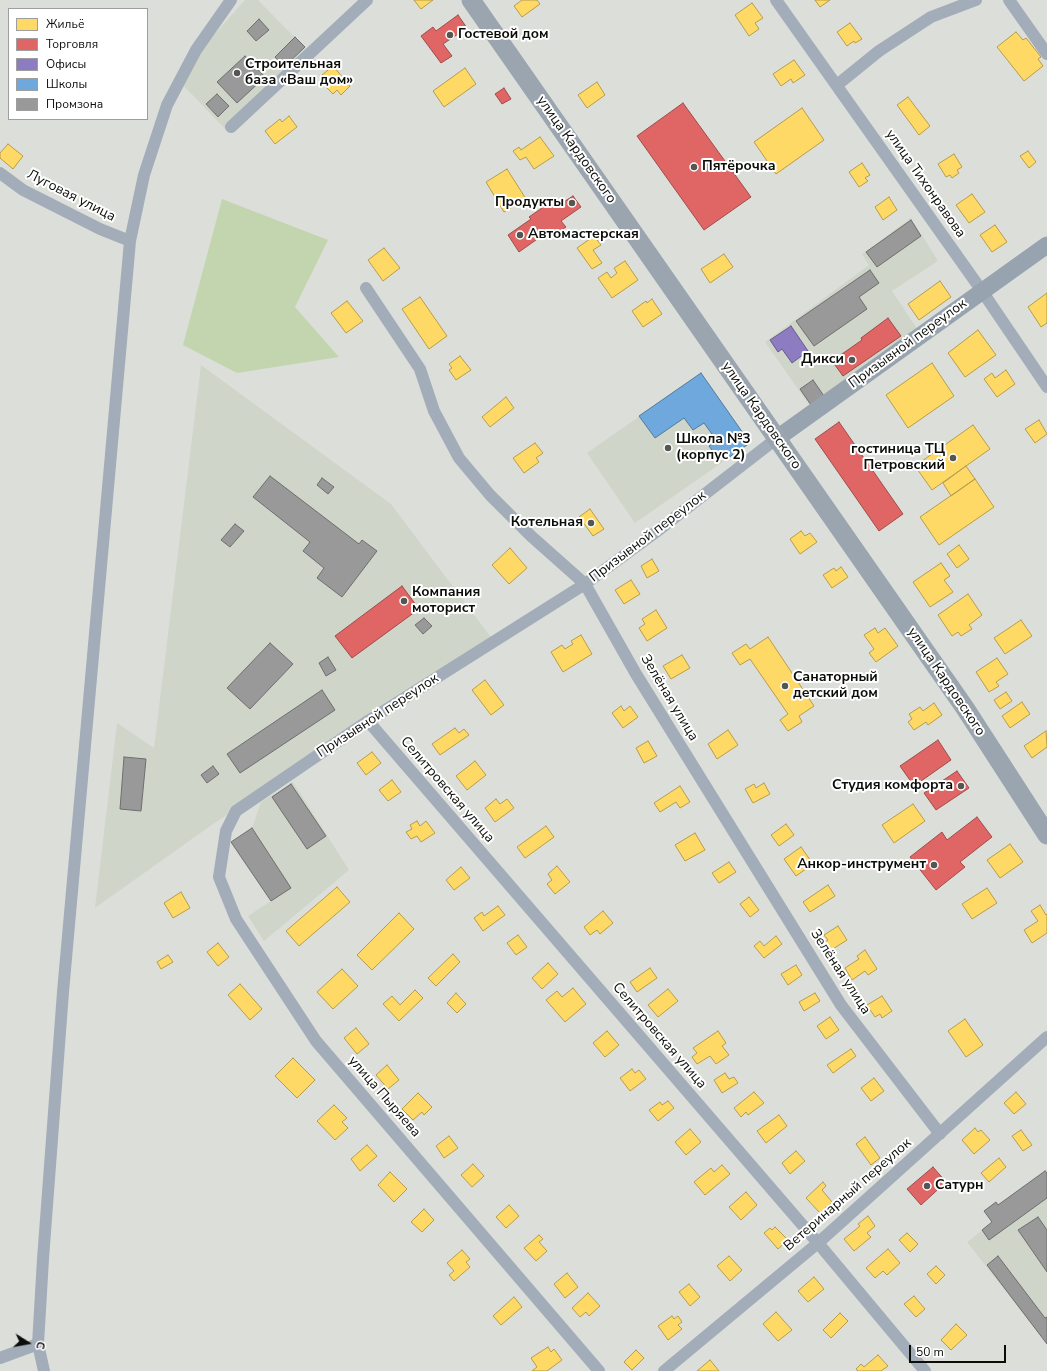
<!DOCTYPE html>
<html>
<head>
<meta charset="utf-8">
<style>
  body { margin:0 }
  #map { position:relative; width:1047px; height:1371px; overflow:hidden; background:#dcdfd9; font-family:"Nunito Sans",sans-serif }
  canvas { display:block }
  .legend { position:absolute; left:8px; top:8px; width:140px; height:112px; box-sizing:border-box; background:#fff; border:1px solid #9d9e9d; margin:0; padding:5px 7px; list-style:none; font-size:12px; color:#0b0d09 }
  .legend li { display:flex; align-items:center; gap:8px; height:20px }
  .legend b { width:20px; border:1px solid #9d9e9d }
  .north { position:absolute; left:8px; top:1323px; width:40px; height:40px; -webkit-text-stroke:3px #fff; paint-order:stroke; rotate:101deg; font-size:11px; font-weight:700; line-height:16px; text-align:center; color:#0b0d09 }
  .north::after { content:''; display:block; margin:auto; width:14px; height:18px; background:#0b0d09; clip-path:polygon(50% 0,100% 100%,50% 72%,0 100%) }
  .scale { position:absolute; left:909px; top:1345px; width:97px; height:18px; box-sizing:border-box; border:2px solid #0b0d09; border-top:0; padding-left:5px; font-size:12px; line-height:14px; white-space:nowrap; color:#0b0d09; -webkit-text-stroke:3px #fff; paint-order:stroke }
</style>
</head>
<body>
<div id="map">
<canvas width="1047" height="1371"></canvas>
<ul class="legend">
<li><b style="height:11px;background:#ffd966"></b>Жильё</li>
<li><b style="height:11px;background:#e06666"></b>Торговля</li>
<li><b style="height:11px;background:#8e7cc3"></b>Офисы</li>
<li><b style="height:11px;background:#6fa8dc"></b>Школы</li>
<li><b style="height:11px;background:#999"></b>Промзона</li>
</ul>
<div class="north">С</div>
<div class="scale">50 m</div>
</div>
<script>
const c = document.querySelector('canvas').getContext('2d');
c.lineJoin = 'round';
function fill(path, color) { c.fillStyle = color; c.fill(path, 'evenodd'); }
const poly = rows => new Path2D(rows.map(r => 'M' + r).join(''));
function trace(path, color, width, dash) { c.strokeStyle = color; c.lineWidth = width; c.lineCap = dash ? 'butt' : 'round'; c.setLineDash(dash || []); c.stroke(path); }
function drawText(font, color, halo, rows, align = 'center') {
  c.font = font + ' "Nunito Sans",sans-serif'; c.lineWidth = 4; c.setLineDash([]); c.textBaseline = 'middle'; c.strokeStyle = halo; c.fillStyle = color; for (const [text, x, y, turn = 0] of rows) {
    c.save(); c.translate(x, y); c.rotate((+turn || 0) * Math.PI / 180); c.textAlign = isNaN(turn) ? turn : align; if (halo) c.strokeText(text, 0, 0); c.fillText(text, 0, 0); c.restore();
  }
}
fill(poly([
  [245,0,258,0,310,53,228,132,180,82,189,63],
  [911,218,938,261,892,291,918,330,810,406,765,342,869,265,862,254],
  [201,365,391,504,493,640,213,824,95,908,117,723,154,748],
  [701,373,750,443,635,523,587,453],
  [293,782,349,870,264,941,248,916,271,901,231,842,252,828,261,802],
  [1047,1169,1047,1344,967,1242,992,1223,984,1211,996,1202,999,1205]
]), '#cfd5c9');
fill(poly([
  [222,199,328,240,295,307,339,357,237,373,183,345]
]), '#c3d5af');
const homes = poly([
  [414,0,433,0,421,9,414,0],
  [522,0,537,0,540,4,522,17,514,6,522,0],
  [815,0,830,0,820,7,815,0],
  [752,3,763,18,755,23,759,29,749,36,735,15,752,3],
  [850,23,862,39,855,43,854,41,847,46,837,32,850,23],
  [1016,32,1023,40,1026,38,1041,57,1038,59,1043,66,1024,81,997,47,1016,32],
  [794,60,805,75,793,83,791,79,781,86,773,74,794,60],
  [333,66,350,86,341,95,337,90,333,94,325,86,329,83,322,75,333,66],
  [465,68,476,84,444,107,433,91,465,68],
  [597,82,605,95,587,108,578,95,597,82],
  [908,97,930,126,919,135,897,105,908,97],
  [802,108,824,140,776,174,754,142,802,108],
  [289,116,297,127,275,144,265,131,280,119,282,122,289,116],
  [540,137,554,156,534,169,526,157,520,160,513,151,519,147,521,150,540,137],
  [8,144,23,156,13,169,0,158,0,153,8,144],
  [1028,151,1036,162,1029,168,1020,156,1028,151],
  [954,154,962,167,957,170,959,173,952,178,950,175,946,177,938,164,954,154],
  [862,163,870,175,865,178,868,181,859,187,849,172,862,163],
  [507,169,526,199,504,212,486,182,507,169],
  [972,194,985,212,969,223,956,205,972,194],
  [889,197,897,210,883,220,875,207,889,197],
  [995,225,1007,242,992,252,980,235,995,225],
  [594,236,601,245,593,250,602,263,592,269,577,248,594,236],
  [384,248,400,268,383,281,368,260,384,248],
  [724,254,733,267,710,283,701,269,724,254],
  [625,261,638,280,612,298,598,278,607,272,611,278,617,273,614,268,625,261],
  [940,281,951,297,919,320,908,304,940,281],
  [1047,293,1047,323,1041,327,1028,307,1047,293],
  [420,297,447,336,429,349,402,309,420,297],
  [652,299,662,314,643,327,632,311,646,301,647,303,652,299],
  [347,301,363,321,346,333,331,313,347,301],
  [978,330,996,355,965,377,948,353,978,330],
  [460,356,471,370,456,380,449,370,452,368,449,364,460,356],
  [932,363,954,396,908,428,886,395,932,363],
  [1006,370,1015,384,997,397,984,379,992,373,995,378,1006,370],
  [506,397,514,408,490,427,482,417,506,397],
  [1039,420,1047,434,1035,443,1025,429,1039,420],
  [973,425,990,449,932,490,915,466,973,425],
  [535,443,543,453,536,458,539,462,524,473,513,458,535,443],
  [966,466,975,479,951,496,943,483,966,466],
  [975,479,994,507,939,545,920,517,975,479],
  [590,509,604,529,593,536,579,517,590,509],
  [801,531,805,536,810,533,817,542,800,554,790,539,801,531],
  [959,545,969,559,957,568,947,554,959,545],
  [510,548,527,568,509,584,492,565,510,548],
  [652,559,659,571,647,578,641,566,652,559],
  [941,563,950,576,944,580,953,592,930,607,913,582,941,563],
  [841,567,848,577,832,588,823,575,834,568,836,571,841,567],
  [631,580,640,594,624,604,615,590,631,580],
  [968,594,982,615,969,625,972,629,961,636,958,632,952,636,938,615,968,594],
  [656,610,667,628,647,641,639,628,645,624,642,619,656,610],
  [1021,620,1032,636,1005,654,994,638,1021,620],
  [875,628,878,633,885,628,898,646,876,662,869,653,874,649,864,635,875,628],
  [581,635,592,654,563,672,551,652,562,645,565,649,573,644,571,641,581,635],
  [768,637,814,706,799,716,802,722,788,731,780,720,788,714,750,659,740,665,732,653,746,644,750,649,768,637],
  [682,655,690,668,671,679,663,666,682,655],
  [997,658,1008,674,996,682,999,686,989,692,976,672,997,658],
  [485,680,504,705,491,715,472,690,485,680],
  [1006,692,1012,701,1000,709,994,700,1006,692],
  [1022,702,1030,714,1010,728,1002,716,1022,702],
  [934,703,942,715,928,725,926,722,914,730,908,722,912,719,909,714,920,707,923,711,934,703],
  [621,706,624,711,630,706,638,717,623,728,612,713,621,706],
  [455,728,459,733,464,729,469,735,440,755,432,744,455,728],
  [728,730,738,745,717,759,708,744,728,730],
  [1046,731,1047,747,1032,758,1024,746,1046,731],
  [648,741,657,756,644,763,636,748,648,741],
  [372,752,381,763,366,775,357,763,372,752],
  [475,761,486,775,467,790,456,776,475,761],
  [392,780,401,792,388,801,379,790,392,780],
  [764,783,770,794,753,803,745,789,754,784,756,788,764,783],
  [680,786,690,802,680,808,676,802,660,812,654,803,680,786],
  [496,799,500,804,507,799,514,808,495,822,485,808,496,799],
  [913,804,925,821,894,843,882,825,913,804],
  [417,821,420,826,426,821,435,833,421,842,417,836,411,839,406,832,412,829,410,825,417,821],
  [786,824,794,835,779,846,771,835,786,824],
  [546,826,554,837,525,858,517,847,546,826],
  [695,833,705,850,685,861,675,845,695,833],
  [1010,844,1023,862,1000,878,987,860,1010,844],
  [801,847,813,864,796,876,784,859,801,847],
  [729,862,736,872,719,883,712,873,729,862],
  [557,866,570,882,555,894,547,884,552,880,548,874,557,866],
  [461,867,470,878,454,890,446,880,461,867],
  [828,885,835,896,810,912,803,902,828,885],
  [337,887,350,902,299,946,286,931,337,887],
  [987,888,997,903,972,919,962,904,987,888],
  [181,892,190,908,173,918,164,903,181,892],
  [749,897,759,910,750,917,740,904,749,897],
  [1040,905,1046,915,1047,914,1047,933,1032,943,1024,930,1038,921,1031,911,1040,905],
  [498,906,505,915,483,931,474,918,482,912,484,916,498,906],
  [603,911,613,923,600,934,597,930,590,935,584,927,603,911],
  [399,913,414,929,372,970,357,955,399,913],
  [838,926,847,940,828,952,822,944,828,940,824,935,838,926],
  [518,935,527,947,516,955,507,943,518,935],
  [776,936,782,944,764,958,754,946,760,941,764,946,776,936],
  [218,943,229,957,218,966,207,952,218,943],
  [865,950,877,969,868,975,865,971,852,980,845,968,859,959,857,956,865,950],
  [453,954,460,962,436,986,428,978,453,954],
  [168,955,173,962,161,969,157,962,168,955],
  [548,963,558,974,542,989,532,978,548,963],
  [796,965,802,975,788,985,781,974,796,965],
  [650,968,657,978,637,992,630,982,650,968],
  [342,969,358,986,333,1009,317,992,342,969],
  [240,984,262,1009,250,1020,228,995,240,984],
  [573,988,586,1004,565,1022,546,1000,557,991,562,997,573,988],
  [668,989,678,1001,658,1017,648,1005,668,989],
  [415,990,423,998,399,1021,383,1004,392,996,400,1005,415,990],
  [456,993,466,1004,457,1013,447,1003,456,993],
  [815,993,820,1001,804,1011,799,1002,815,993],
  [882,996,892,1011,882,1018,880,1014,875,1017,867,1005,882,996],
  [830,1017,839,1030,826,1039,817,1026,830,1017],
  [965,1019,983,1045,966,1057,948,1031,965,1019],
  [356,1028,369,1044,357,1054,344,1038,356,1028],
  [607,1031,619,1045,605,1057,593,1043,607,1031],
  [718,1031,726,1043,722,1046,729,1055,716,1064,710,1056,697,1064,692,1057,697,1053,693,1048,718,1031],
  [851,1049,856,1056,833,1073,827,1065,851,1049],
  [293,1058,315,1080,297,1098,275,1076,293,1058],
  [387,1065,399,1080,388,1089,376,1075,387,1065],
  [632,1069,635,1073,639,1070,646,1079,630,1091,620,1078,632,1069],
  [725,1073,729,1079,734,1077,738,1083,722,1093,714,1080,725,1073],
  [874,1078,884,1091,871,1101,861,1088,874,1078],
  [754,1092,764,1103,748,1115,746,1112,741,1117,734,1108,754,1092],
  [1016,1092,1026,1104,1014,1114,1004,1103,1016,1092],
  [418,1093,432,1107,424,1115,422,1112,413,1120,402,1109,418,1093],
  [668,1101,674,1108,658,1121,649,1110,660,1102,662,1105,668,1101],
  [334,1105,347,1118,342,1122,348,1128,335,1140,317,1121,334,1105],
  [779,1115,787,1126,766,1143,757,1131,779,1115],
  [975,1128,978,1132,981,1130,990,1140,974,1154,962,1140,975,1128],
  [690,1129,701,1142,686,1155,675,1142,690,1129],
  [1021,1130,1032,1145,1023,1151,1012,1136,1021,1130],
  [449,1136,458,1148,444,1158,436,1146,449,1136],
  [865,1137,880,1158,871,1165,856,1144,865,1137],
  [367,1145,377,1156,360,1171,351,1159,367,1145],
  [796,1151,805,1161,790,1174,782,1163,796,1151],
  [999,1158,1006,1167,989,1182,981,1173,999,1158],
  [473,1164,484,1176,472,1187,461,1175,473,1164],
  [722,1165,730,1174,705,1195,694,1182,711,1168,714,1172,722,1165],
  [390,1172,407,1189,394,1202,378,1185,390,1172],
  [823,1182,826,1186,822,1190,832,1202,820,1213,806,1198,823,1182],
  [746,1192,757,1205,741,1220,729,1207,746,1192],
  [509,1205,519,1216,506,1228,496,1217,509,1205],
  [424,1209,434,1220,422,1232,411,1222,424,1209],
  [868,1216,875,1226,867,1233,871,1237,854,1251,844,1239,860,1226,858,1224,868,1216],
  [775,1227,788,1240,778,1249,764,1233,770,1228,772,1230,775,1227],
  [907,1233,918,1244,910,1252,899,1240,907,1233],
  [539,1235,543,1239,539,1242,547,1251,536,1261,524,1248,539,1235],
  [888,1249,900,1263,887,1275,883,1271,875,1278,866,1268,888,1249],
  [462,1250,470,1259,466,1262,470,1267,454,1281,449,1275,454,1271,447,1263,462,1250],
  [729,1256,742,1270,730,1281,717,1266,729,1256],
  [936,1266,945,1275,936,1284,927,1274,936,1266],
  [567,1273,578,1287,565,1298,554,1284,567,1273],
  [814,1277,824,1289,808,1302,798,1291,814,1277],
  [689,1284,700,1297,690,1306,679,1292,689,1284],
  [588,1293,600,1306,589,1316,586,1312,580,1317,572,1308,588,1293],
  [914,1296,925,1309,916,1317,904,1304,914,1296],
  [514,1297,522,1307,501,1325,493,1316,514,1297],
  [776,1312,792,1330,778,1341,763,1324,776,1312],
  [840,1313,848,1321,831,1338,823,1330,840,1313],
  [672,1316,674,1319,678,1316,682,1322,678,1325,682,1329,668,1340,658,1326,672,1316],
  [956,1324,967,1335,951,1350,941,1340,956,1324],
  [548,1347,551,1352,554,1349,562,1360,547,1371,532,1371,537,1367,531,1358,548,1347],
  [636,1350,644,1358,632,1370,624,1362,636,1350],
  [878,1355,888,1366,881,1371,858,1371,856,1369,861,1364,864,1367,878,1355],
  [710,1360,719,1371,697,1371,710,1360]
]);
fill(homes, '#ffd966');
trace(homes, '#b69c4a', 1);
const shops = poly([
  [458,15,467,28,443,44,452,56,441,63,421,36,433,27,436,31,458,15],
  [504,88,511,99,502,104,495,94,504,88],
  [683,103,751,197,704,230,637,136,683,103],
  [573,196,581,207,561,221,566,227,554,235,550,230,519,252,508,235,531,219,529,217,552,201,556,207,573,196],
  [888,318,901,336,843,376,832,361,862,340,861,338,888,318],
  [839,422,903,514,879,531,815,439,839,422],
  [402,586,419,609,352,658,335,636,402,586],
  [938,740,951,760,914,786,900,766,938,740],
  [957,771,969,788,936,810,924,793,957,771],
  [977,817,992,837,960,862,965,867,936,890,910,857,942,832,947,840,977,817],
  [933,1167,946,1182,921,1205,907,1189,933,1167]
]);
fill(shops, '#e06666');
trace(shops, '#a04b4a', 1);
const offices = poly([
  [791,326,808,351,792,363,782,349,778,352,770,340,791,326]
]);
fill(offices, '#8e7cc3');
trace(offices, '#675b8b', 1);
const schools = poly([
  [701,373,750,443,728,458,724,453,717,457,709,446,717,441,704,423,693,430,684,418,655,438,639,416,701,373]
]);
fill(schools, '#6fa8dc');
trace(schools, '#517a9d', 1);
const industry = poly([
  [259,19,269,30,256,41,247,31,259,19],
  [295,37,305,47,284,67,275,57,295,37],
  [245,56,265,77,237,103,217,82,245,56],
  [217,94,229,106,218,117,206,104,217,94],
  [911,220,921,236,877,267,866,252,911,220],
  [870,270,879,283,859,297,867,309,814,346,796,321,870,270],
  [813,380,824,396,811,405,800,389,813,380],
  [270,476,359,544,362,540,377,551,342,597,317,578,324,568,303,551,310,542,253,497,270,476],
  [322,478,334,487,328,494,317,485,322,478],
  [235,524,244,531,230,547,221,540,235,524],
  [424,618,432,626,423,634,415,625,424,618],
  [270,643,293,664,250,709,227,688,270,643],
  [328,657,336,670,326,676,319,663,328,657],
  [322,690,335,710,240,773,227,754,322,690],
  [124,757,146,759,141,811,120,809,124,757],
  [213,766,219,774,207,783,201,775,213,766],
  [291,784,326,836,307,849,272,797,291,784],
  [252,828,291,888,271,901,231,842,252,828],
  [1045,1171,1047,1173,1047,1198,989,1240,982,1230,992,1222,984,1211,996,1202,998,1205,1045,1171],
  [1038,1217,1047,1230,1047,1272,1018,1230,1038,1217],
  [998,1256,1045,1318,1047,1317,1047,1344,987,1265,998,1256]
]);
fill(industry, '#999');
trace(industry, '#6e6f6e', 1);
trace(poly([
  [776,0,982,291,1047,387],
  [1009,0,1047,54],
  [837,85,879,51,931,17,976,0],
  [231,127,367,0],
  [0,173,23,190,100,229,130,241],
  [366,288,420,369,434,411,459,458,490,495,531,536,585,584,636,674,841,1005,940,1134],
  [368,721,818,1243,925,1371],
  [0,1358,38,1344],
  [44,1371,38,1344,43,1259,63,992,130,241,144,175,167,105,196,50,231,0],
  [599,1371,316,1041,236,919,219,877,226,831,236,811,368,721,585,584,656,532,776,439],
  [664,1371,818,1243,1047,1037]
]), '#a3adb9', 12);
trace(poly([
  [776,439,1047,245]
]), '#98a3b0', 17);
trace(poly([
  [471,0,965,708,1047,835]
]), '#9aa5b0', 19);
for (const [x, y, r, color] of [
  [450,35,4,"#545652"],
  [237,73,4,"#545652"],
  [694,167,4,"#545652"],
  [572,203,4,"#545652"],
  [520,235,4,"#545652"],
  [852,360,4,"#545652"],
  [668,448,4,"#545652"],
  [953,458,4,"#545652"],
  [591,523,4,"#545652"],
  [404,601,4,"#545652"],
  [785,686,4,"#545652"],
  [961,786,4,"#545652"],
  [934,865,4,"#545652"],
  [927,1186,4,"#545652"]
]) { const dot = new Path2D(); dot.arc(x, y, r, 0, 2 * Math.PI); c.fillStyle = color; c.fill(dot); trace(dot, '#fff', 1.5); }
drawText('bold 14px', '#0b0d09', '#fff', [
  ["Гостевой дом",458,35],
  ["Строительная",245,65],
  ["база «Ваш дом»",245,81],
  ["Пятёрочка",702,167],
  ["Продукты",564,203,"right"],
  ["Автомастерская",528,235],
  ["Дикси",844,360,"right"],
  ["Школа №3",676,440],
  ["(корпус 2)",676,456],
  ["гостиница ТЦ",945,450,"right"],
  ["Петровский",945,466,"right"],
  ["Котельная",583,523,"right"],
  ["Компания",412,593],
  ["моторист",412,609],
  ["Санаторный",793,678],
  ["детский дом",793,694],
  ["Студия комфорта",953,786,"right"],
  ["Анкор-инструмент",926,865,"right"],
  ["Сатурн",935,1186]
], 'left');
drawText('14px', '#0b0d09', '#fff', [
  ["улица Кардовского",576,150,55],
  ["улица Тихонравова",925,184,55],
  ["Луговая улица",71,196,27],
  ["Призывной переулок",908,344,-36],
  ["улица Кардовского",761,416,55],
  ["Призывной переулок",648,537,-37],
  ["улица Кардовского",946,682,56],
  ["Зелёная улица",669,698,59],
  ["Призывной переулок",378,716,-33],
  ["Селитровская улица",447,790,49],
  ["Зелёная улица",840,972,57],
  ["Селитровская улица",659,1036,49],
  ["улица Пыряева",384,1097,49],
  ["Ветеринарный переулок",848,1195,-41]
]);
</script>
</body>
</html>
